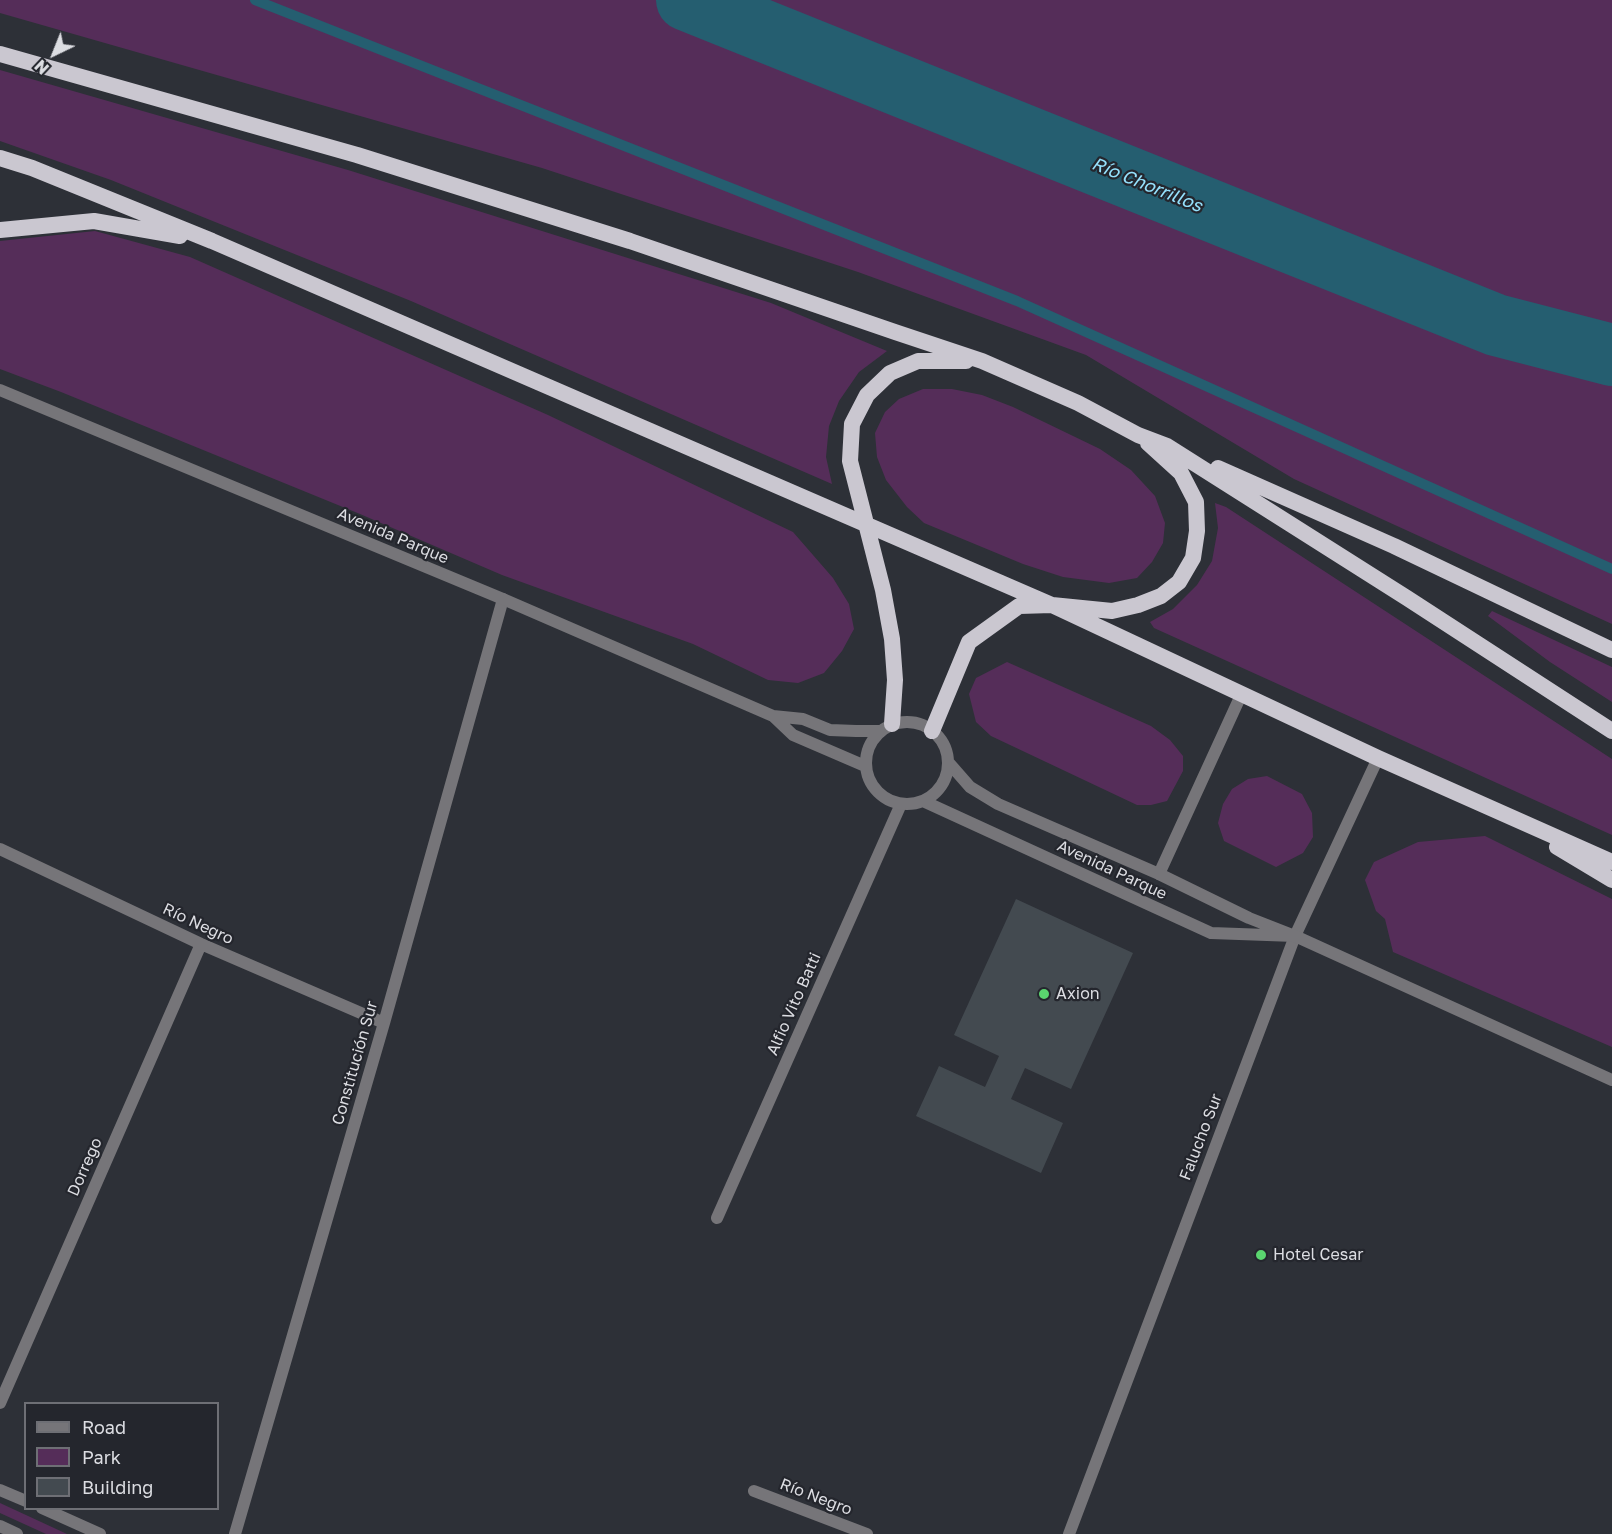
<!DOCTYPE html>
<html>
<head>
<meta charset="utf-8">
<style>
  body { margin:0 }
  #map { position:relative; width:1612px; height:1534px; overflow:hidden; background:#2d3037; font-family:"Golos Text",sans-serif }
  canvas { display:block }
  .legend { position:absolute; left:24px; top:1402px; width:195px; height:108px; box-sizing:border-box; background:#24262d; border:2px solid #6e6f75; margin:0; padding:8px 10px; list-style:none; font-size:18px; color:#dcdde2 }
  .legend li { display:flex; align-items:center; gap:12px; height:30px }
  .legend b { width:30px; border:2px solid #6e6f75 }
  .north { position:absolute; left:24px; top:24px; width:60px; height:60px; -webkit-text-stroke:4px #24262d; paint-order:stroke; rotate:223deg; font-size:16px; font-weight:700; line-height:24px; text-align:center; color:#dcdde2 }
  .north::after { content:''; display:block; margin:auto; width:21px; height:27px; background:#dcdde2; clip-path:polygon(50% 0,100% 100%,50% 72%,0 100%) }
</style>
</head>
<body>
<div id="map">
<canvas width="1612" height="1534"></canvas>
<ul class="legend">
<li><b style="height:8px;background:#767579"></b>Road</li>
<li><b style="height:16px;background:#552d59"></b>Park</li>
<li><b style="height:16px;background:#434a50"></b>Building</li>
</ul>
<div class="north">N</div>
</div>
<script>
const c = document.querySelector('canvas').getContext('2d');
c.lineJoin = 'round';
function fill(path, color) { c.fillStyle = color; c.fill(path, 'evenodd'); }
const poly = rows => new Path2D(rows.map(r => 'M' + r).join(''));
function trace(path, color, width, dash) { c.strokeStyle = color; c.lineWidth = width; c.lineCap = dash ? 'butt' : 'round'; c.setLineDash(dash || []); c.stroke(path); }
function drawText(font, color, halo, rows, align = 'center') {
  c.font = font + ' "Golos Text",sans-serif'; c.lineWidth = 4.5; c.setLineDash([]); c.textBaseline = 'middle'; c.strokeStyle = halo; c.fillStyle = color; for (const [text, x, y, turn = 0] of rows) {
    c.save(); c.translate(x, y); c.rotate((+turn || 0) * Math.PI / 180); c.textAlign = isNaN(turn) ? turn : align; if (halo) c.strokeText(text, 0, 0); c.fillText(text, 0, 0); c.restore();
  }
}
fill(poly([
  [0,0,1612,0,1612,624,1294,479,1086,355,858,272,542,168,0,13],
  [0,70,348,170,771,303,887,351,859,372,839,401,829,426,826,457,832,484,411,301,111,180,0,141],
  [95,231,190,257,548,415,793,532,833,578,849,604,854,629,842,651,824,673,798,683,768,680,693,644,502,575,360,514,61,392,0,369,0,241],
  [923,389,952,389,982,395,1013,407,1100,449,1131,470,1155,496,1165,523,1163,543,1152,562,1137,578,1109,583,1063,577,1023,564,924,523,907,507,886,480,877,457,875,433,885,412,899,399],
  [1215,503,1226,507,1612,759,1612,835,1154,628,1150,622,1173,609,1197,585,1212,561,1218,528],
  [1492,611,1612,667,1612,702,1550,662,1488,616],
  [1007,662,1151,726,1170,740,1183,756,1183,771,1167,801,1151,805,1137,805,991,736,976,722,969,694,976,678],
  [1267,776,1302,794,1312,813,1313,837,1303,853,1276,867,1224,841,1218,823,1223,804,1232,789,1248,779],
  [1485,836,1612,899,1612,1047,1393,952,1385,919,1376,911,1365,880,1374,862,1418,842],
  [0,1503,67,1534,46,1534,0,1513]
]), '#552d59');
trace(poly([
  [255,0,1017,301,1612,569]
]), '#255e70', 10);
trace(poly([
  [687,0,1496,325,1612,355]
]), '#255e70', 62);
fill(poly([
  [1016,899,1133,953,1071,1089,1025,1068,1011,1099,1063,1123,1041,1173,916,1116,939,1066,985,1087,999,1056,954,1035]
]), '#434a50');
trace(poly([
  [1159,874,1242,693]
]), '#767579', 12);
trace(poly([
  [0,849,201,944,384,1023],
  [717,1218,901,804],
  [0,1403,201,944],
  [0,1490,26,1501],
  [754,1491,867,1534],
  [42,1508,100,1534],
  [0,1526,17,1534],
  [235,1534,384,1023,503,599],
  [1069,1534,1295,936,1378,758]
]), '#767579', 12);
trace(poly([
  [0,390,503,599,773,716],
  '866 763a41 41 0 1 1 82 0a41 41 0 1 1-82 0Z',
  [865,766,793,735,773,716,803,719,830,730,856,731,881,731],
  [923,801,1211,933,1295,936,1249,918,1159,874,998,804,970,787,949,763],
  [1295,936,1612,1080]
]), '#767579', 12);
trace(poly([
  [0,54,357,155,630,241,895,332,982,361,1078,403,1138,435,1167,446,1407,598,1612,731],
  [0,158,32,168,212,241,1052,605,1378,758,1612,862],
  [0,230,94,221,180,236],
  [1218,468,1394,546,1612,650],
  [892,724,895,680,892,639,883,590,850,461,852,424,867,395,890,373,918,361,966,361],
  [932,731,969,642,1019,606,1052,605,1112,611,1138,605,1161,596,1179,582,1193,558,1197,531,1196,502,1181,473,1148,443],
  [1557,847,1612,880]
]), '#cac7d0', 16);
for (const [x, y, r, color] of [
  [1044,994,6,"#5ad56f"],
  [1261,1255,6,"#5ad56f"]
]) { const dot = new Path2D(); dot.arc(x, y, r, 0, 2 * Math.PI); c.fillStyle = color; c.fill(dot); trace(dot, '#24262d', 2); }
drawText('16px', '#dcdde2', '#24262d', [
  ["Avenida Parque",393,536,23],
  ["Avenida Parque",1112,870,25],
  ["Río Negro",198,924,25],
  ["Alfio Vito Batti",794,1004,-66],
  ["Constitución Sur",355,1063,-74],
  ["Falucho Sur",1201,1137,-69],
  ["Dorrego",85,1167,-66],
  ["Río Negro",816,1497,21]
]);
drawText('16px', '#dcdde2', '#24262d', [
  ["Axion",1056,994],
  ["Hotel Cesar",1273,1255]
], 'left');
drawText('italic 18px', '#95e1fc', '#24262d', [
  ["Río Chorrillos",1147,185,22]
]);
</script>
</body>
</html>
